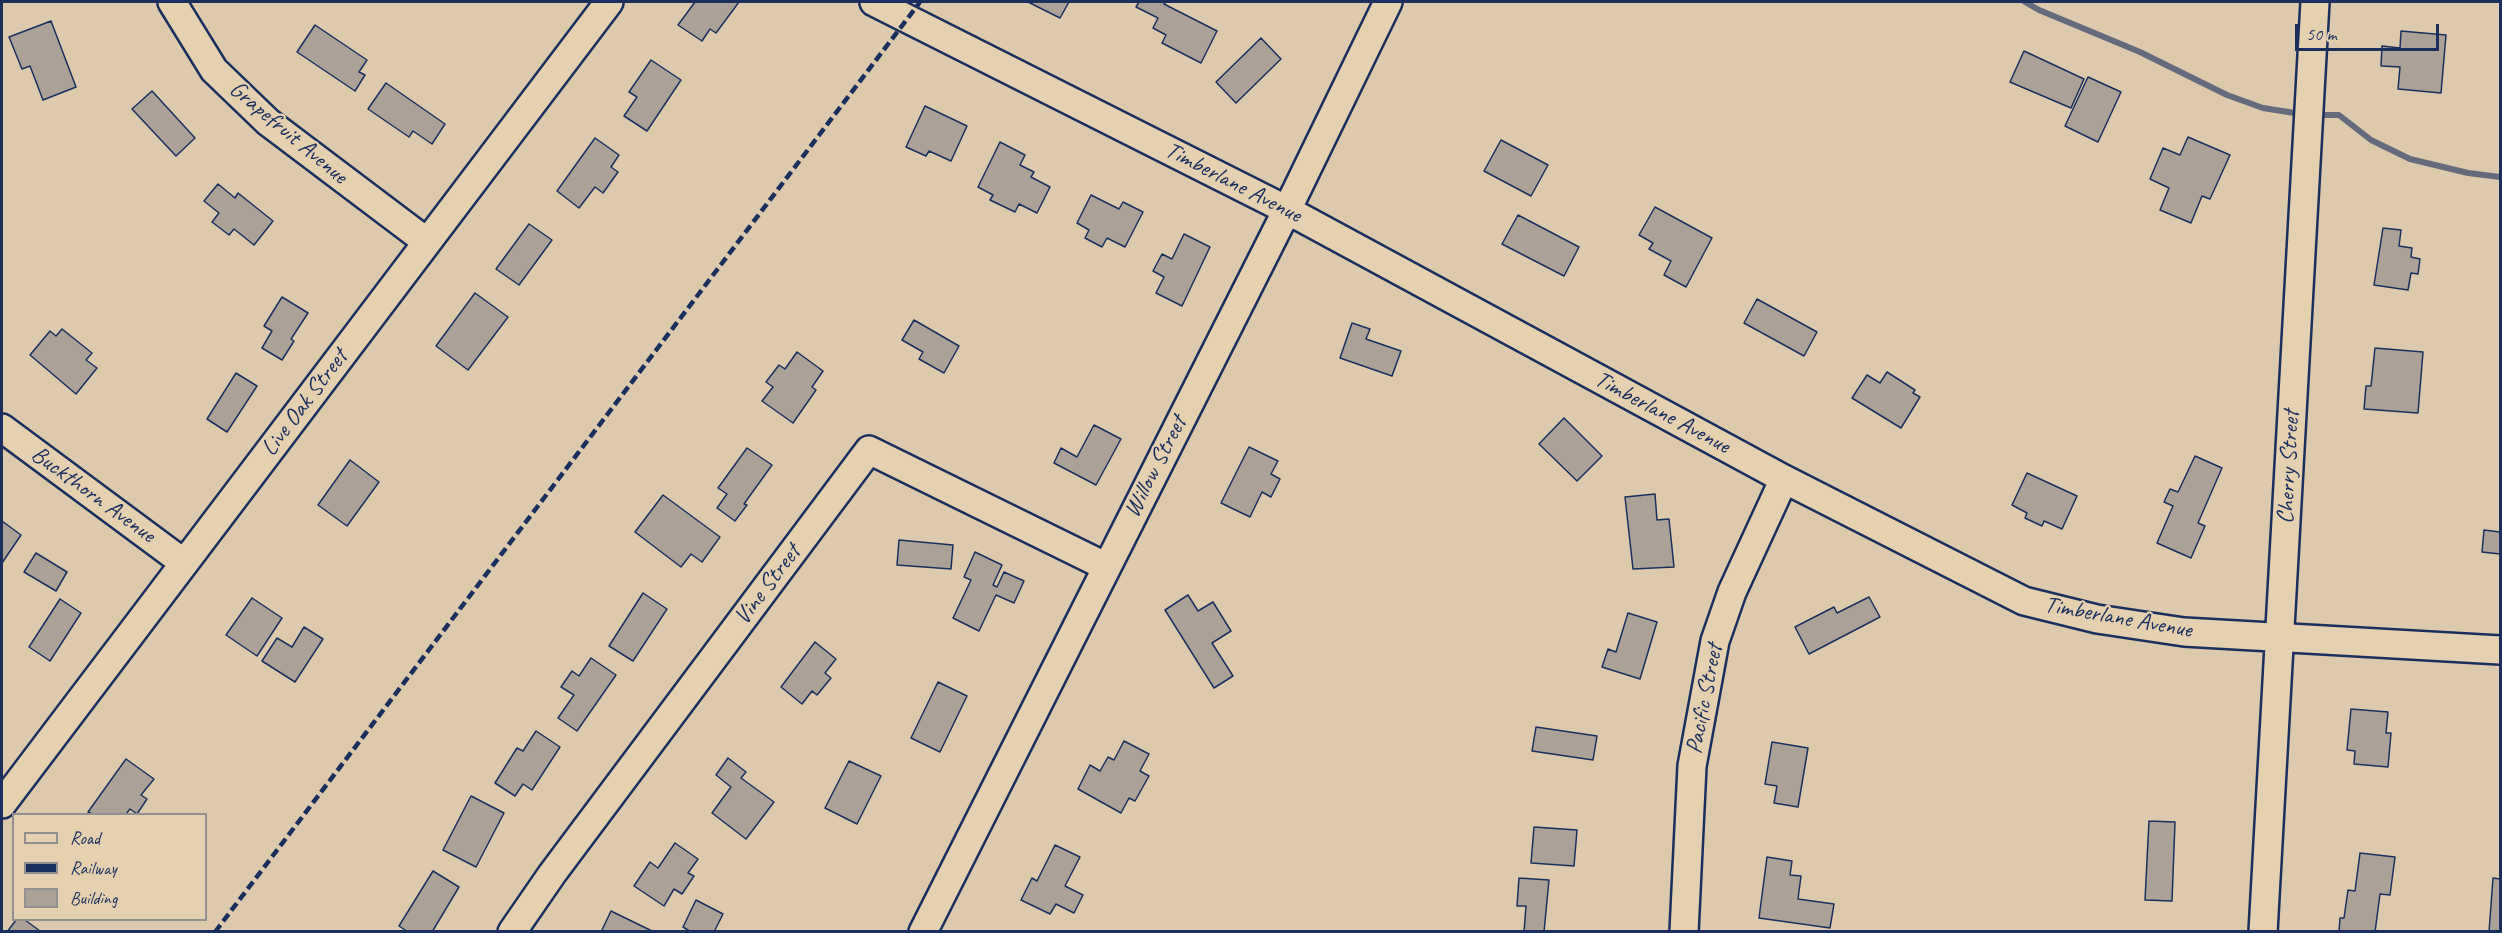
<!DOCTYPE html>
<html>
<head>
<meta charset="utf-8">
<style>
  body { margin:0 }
  #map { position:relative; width:2502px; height:933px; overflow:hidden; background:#ddcaac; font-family:Caveat,sans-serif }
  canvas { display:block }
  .frame { position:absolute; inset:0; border:3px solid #1b2f5e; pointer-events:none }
  .legend { position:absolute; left:12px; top:813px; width:195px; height:108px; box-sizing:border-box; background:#e5d0af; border:2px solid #94908f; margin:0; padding:8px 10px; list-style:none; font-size:18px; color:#1b2f5e }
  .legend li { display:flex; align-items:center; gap:12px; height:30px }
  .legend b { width:30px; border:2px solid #94908f }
  .scale { position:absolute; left:2295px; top:24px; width:144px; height:27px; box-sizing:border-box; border:3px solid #1b2f5e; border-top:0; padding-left:8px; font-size:18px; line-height:21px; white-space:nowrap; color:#1b2f5e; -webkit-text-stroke:4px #e5d0af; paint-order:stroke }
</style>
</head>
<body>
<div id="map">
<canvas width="2502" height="933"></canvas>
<div class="frame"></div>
<ul class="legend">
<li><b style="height:8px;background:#e5d0af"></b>Road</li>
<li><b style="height:8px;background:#1b2f5e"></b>Railway</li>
<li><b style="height:16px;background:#aba197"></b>Building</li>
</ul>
<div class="scale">50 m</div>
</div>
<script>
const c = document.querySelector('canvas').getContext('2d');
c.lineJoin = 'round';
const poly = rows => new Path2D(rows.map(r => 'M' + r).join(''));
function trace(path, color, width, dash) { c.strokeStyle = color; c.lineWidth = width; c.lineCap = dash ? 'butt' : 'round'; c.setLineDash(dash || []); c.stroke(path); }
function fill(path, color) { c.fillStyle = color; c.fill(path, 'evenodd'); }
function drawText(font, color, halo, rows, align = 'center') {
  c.font = font + ' Caveat,sans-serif'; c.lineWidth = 4.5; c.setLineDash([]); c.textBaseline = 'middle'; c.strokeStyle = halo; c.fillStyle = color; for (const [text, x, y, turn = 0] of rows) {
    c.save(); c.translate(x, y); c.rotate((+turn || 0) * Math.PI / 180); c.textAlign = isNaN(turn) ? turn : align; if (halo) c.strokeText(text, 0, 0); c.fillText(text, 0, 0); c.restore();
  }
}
trace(poly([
  [2025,2,2039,10,2140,52,2227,95,2263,108,2301,114],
  [2314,115,2339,115,2371,140,2410,159,2468,173,2500,177]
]), '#656a7d', 6);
const building = poly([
  [695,2,739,2,716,33,710,29,702,41,678,25,695,2],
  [1028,2,1069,2,1060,18,1028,2],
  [1139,2,1166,2,1164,4,1217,31,1201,63,1162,43,1166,35,1153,28,1158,18,1136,7,1139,2],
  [51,21,76,87,43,100,30,66,22,69,9,37,51,21],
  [315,25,367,60,359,72,365,75,355,91,297,52,315,25],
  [2401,31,2446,35,2441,93,2398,89,2400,67,2381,66,2382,46,2400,48,2401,31],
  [1261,38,1281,59,1236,103,1216,82,1261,38],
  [2024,51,2084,79,2071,108,2010,82,2024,51],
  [651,60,681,80,647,131,624,116,637,97,629,92,651,60],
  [2088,77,2121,92,2098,142,2065,126,2088,77],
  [386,83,445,124,432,144,413,131,409,137,368,109,386,83],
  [152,91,195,138,176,156,132,109,152,91],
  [925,106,967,126,951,161,929,151,926,156,906,147,925,106],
  [2188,137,2230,155,2210,199,2202,196,2191,223,2160,210,2169,188,2150,179,2163,148,2180,155,2188,137],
  [595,138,619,155,611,167,618,172,603,193,595,187,579,208,557,191,595,138],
  [1501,140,1548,165,1531,196,1484,171,1501,140],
  [1000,142,1025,155,1020,165,1034,172,1031,177,1050,187,1037,213,1019,204,1015,212,990,200,993,195,978,187,1000,142],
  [218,184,235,198,238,193,273,221,254,245,234,229,229,235,212,222,219,213,204,201,218,184],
  [1091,195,1119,209,1123,202,1143,212,1125,247,1107,238,1102,247,1085,238,1089,230,1077,223,1091,195],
  [1655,207,1712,238,1686,287,1664,275,1671,261,1649,249,1653,243,1639,235,1655,207],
  [1518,215,1579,247,1564,276,1502,244,1518,215],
  [529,224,552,240,519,285,496,269,529,224],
  [2383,228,2401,230,2399,246,2412,248,2411,257,2420,259,2418,274,2411,273,2408,290,2374,285,2383,228],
  [1184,234,1210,247,1182,306,1156,293,1164,277,1153,271,1162,254,1172,259,1184,234],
  [475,293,508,317,468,370,436,346,475,293],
  [282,297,308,313,291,339,294,341,282,360,262,348,272,331,264,326,282,297],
  [1757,299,1817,332,1804,356,1744,323,1757,299],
  [914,320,959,346,944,373,919,359,923,352,902,340,914,320],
  [1352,323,1370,329,1366,339,1401,351,1392,376,1340,358,1352,323],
  [62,329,92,353,86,360,97,368,76,394,30,355,50,331,56,336,62,329],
  [2375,348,2423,352,2418,413,2364,409,2366,386,2371,386,2375,348],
  [797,352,823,371,812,387,816,390,793,423,762,401,773,387,766,382,779,365,785,369,797,352],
  [1887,372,1915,390,1913,393,1920,397,1901,428,1852,398,1867,375,1880,383,1887,372],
  [236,373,257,386,227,432,207,419,236,373],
  [1564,418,1602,456,1577,481,1539,444,1564,418],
  [1094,425,1121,439,1096,485,1054,463,1061,448,1077,457,1094,425],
  [1249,447,1278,461,1271,474,1280,479,1271,497,1262,492,1250,517,1221,503,1249,447],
  [747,448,772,465,744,504,747,505,735,521,717,508,727,494,718,488,747,448],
  [2195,456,2222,468,2198,523,2205,526,2191,558,2157,543,2173,506,2164,502,2170,489,2178,492,2195,456],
  [350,460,379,482,347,526,318,505,350,460],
  [2027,473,2077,496,2062,529,2044,521,2042,526,2025,518,2027,513,2012,505,2027,473],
  [1655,494,1657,520,1669,519,1674,567,1633,569,1625,497,1655,494],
  [663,495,720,537,702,562,691,554,681,567,635,532,663,495],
  [2,521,21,535,2,563,2,521],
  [2484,530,2500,532,2500,554,2482,552,2484,530],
  [899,540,953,545,951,569,897,565,899,540],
  [975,552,1002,565,993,585,997,587,1004,572,1024,581,1014,603,996,595,979,631,953,618,971,580,964,577,975,552],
  [36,553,67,572,56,591,24,572,36,553],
  [643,593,667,609,633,661,609,646,643,593],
  [1188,595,1198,611,1213,602,1231,631,1212,643,1233,676,1214,688,1165,610,1188,595],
  [1869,597,1880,617,1809,654,1795,627,1834,607,1837,613,1869,597],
  [252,598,282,618,257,656,226,635,252,598],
  [60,599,81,613,50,661,29,647,60,599],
  [1628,613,1657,622,1640,679,1602,667,1608,649,1616,652,1628,613],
  [304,627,323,639,295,682,262,661,277,638,292,647,304,627],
  [815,642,836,659,825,673,831,678,817,695,812,691,802,704,781,687,815,642],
  [591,658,616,675,577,731,558,718,574,695,561,687,572,671,579,676,591,658],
  [938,682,967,696,940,752,911,738,938,682],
  [2351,709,2388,712,2386,733,2391,733,2388,767,2354,764,2355,751,2347,750,2351,709],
  [1536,727,1597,736,1593,760,1532,751,1536,727],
  [536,731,560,747,532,790,523,784,515,796,495,783,517,748,523,751,536,731],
  [1124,741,1149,754,1140,771,1149,776,1135,801,1129,798,1121,813,1078,789,1090,765,1100,771,1108,757,1114,760,1124,741],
  [1772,742,1808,748,1798,807,1774,803,1777,786,1765,784,1772,742],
  [728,758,746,772,741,778,774,802,746,839,712,813,731,787,716,775,728,758],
  [126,759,154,779,141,795,147,799,137,814,130,809,126,814,92,814,88,812,126,759],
  [849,761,881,776,857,824,825,808,849,761],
  [471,796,504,813,476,867,443,850,471,796],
  [2149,821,2175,822,2172,901,2145,900,2149,821],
  [1534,827,1577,830,1574,866,1531,863,1534,827],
  [675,843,698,859,688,873,694,876,682,894,674,889,664,906,634,886,650,862,658,868,675,843],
  [1055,845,1080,857,1065,886,1083,895,1074,913,1056,904,1050,914,1021,900,1032,878,1037,881,1055,845],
  [2360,853,2395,857,2390,895,2380,894,2375,932,2339,932,2340,918,2344,918,2348,890,2355,891,2360,853],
  [1767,857,1792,861,1790,875,1801,876,1798,899,1834,904,1830,928,1759,918,1767,857],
  [433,871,459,887,432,932,408,932,399,926,433,871],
  [1519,878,1549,880,1544,932,1524,932,1526,906,1517,906,1519,878],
  [2493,878,2500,879,2500,932,2489,932,2493,878],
  [696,900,723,914,714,932,691,932,683,927,696,900],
  [611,911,652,931,601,932,611,911],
  [16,920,25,920,40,931,7,932,16,920]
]);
fill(building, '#aba197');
trace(building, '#1b2f5e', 1.5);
const minor = poly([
  [172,2,214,70,268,122,427,242],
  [874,2,1287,210,1784,479,2024,601,2097,619,2184,632,2500,650],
  [2,428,184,563],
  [2,804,609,2],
  [512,932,552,874,869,450,1105,566],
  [923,932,1287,210,1388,2],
  [1684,932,1692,766,1715,641,1732,592,1784,479],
  [2263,932,2315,2]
]);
trace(minor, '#1b2f5e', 32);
trace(minor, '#e5d0af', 27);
trace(poly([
  [215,932,920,2]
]), '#1b2f5e', 4.5, [9, 4.5]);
drawText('24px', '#1b2f5e', '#e5d0af', [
  ["Grapefruit Avenue",288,133,40],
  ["Timberlane Avenue",1233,183,27],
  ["Live Oak Street",305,403,-53],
  ["Timberlane Avenue",1662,413,28],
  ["Willow Street",1156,467,-63],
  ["Cherry Street",2289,467,-87],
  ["Buckthorn Avenue",93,495,36],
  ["Vine Street",768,585,-53],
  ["Timberlane Avenue",2118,618,10],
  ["Pacific Street",1705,699,-79]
]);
</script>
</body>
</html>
